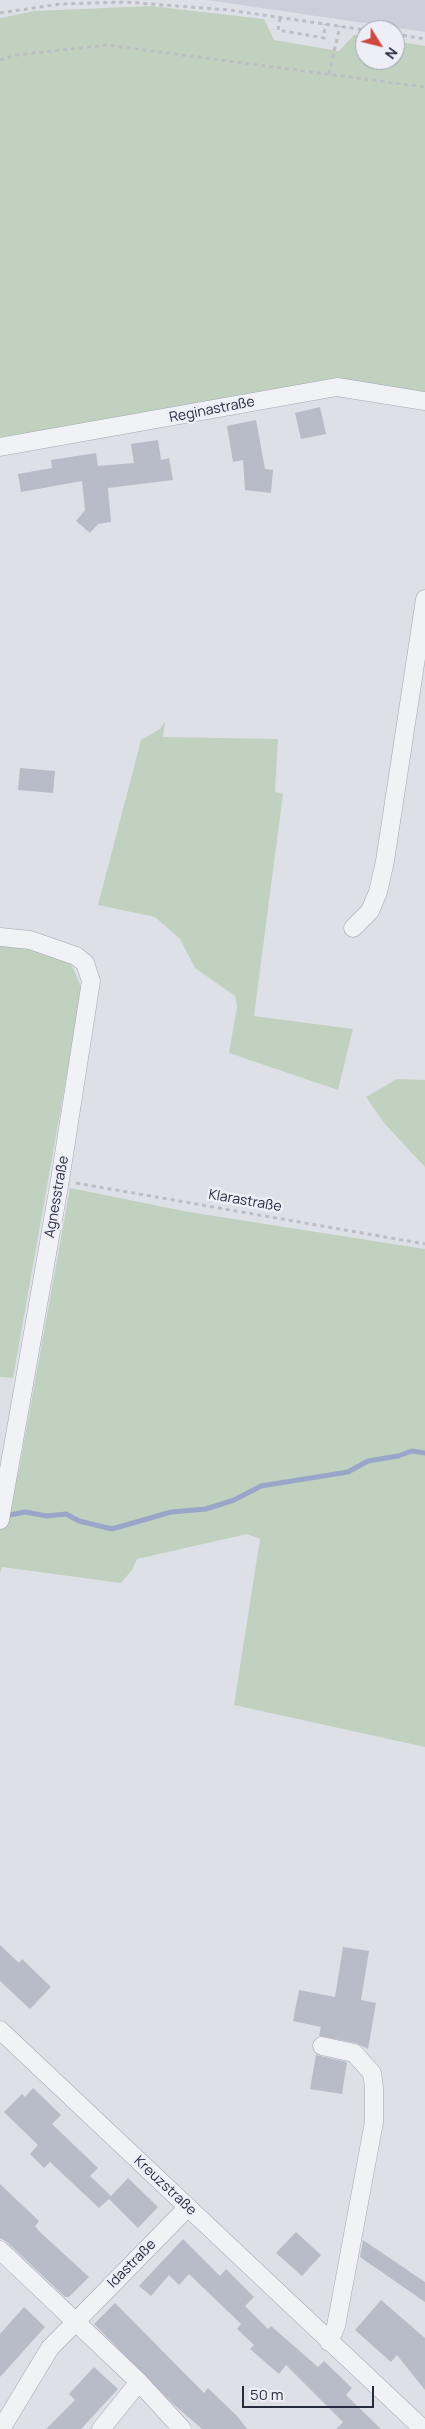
<!DOCTYPE html>
<html>
<head>
<meta charset="utf-8">
<style>
  body { margin:0 }
  #map { position:relative; width:425px; height:2429px; overflow:hidden; background:#dee0e8; font-family:Manrope,sans-serif }
  canvas { display:block }
  .north { position:absolute; left:355px; top:20px; width:50px; height:50px; box-sizing:border-box; background:#eeeff6; border:1px solid #9ea1ad; border-radius:50%; rotate:126deg; font-size:14px; font-weight:700; line-height:20px; text-align:center; color:#272b3f }
  .north::after { content:''; display:block; margin:auto; width:18px; height:22px; background:#d04841; clip-path:polygon(50% 0,100% 100%,50% 72%,0 100%) }
  .scale { position:absolute; left:242px; top:2386px; width:132px; height:22px; box-sizing:border-box; border:2px solid #272b3f; border-top:0; padding-left:6px; font-size:15px; line-height:18px; white-space:nowrap; color:#272b3f; -webkit-text-stroke:4px #eeeff6; paint-order:stroke }
</style>
</head>
<body>
<div id="map">
<canvas width="425" height="2429"></canvas>
<div class="north">N</div>
<div class="scale">50 m</div>
</div>
<script>
const c = document.querySelector('canvas').getContext('2d');
c.lineJoin = 'round';
function fill(path, color) { c.fillStyle = color; c.fill(path, 'evenodd'); }
const poly = rows => new Path2D(rows.map(r => 'M' + r).join(''));
function trace(path, color, width, dash) { c.strokeStyle = color; c.lineWidth = width; c.lineCap = dash ? 'butt' : 'round'; c.setLineDash(dash || []); c.stroke(path); }
function drawText(font, color, halo, rows, align = 'center') {
  c.font = font + ' Manrope,sans-serif'; c.lineWidth = 5; c.setLineDash([]); c.textBaseline = 'middle'; c.strokeStyle = halo; c.fillStyle = color; for (const [text, x, y, turn = 0] of rows) {
    c.save(); c.translate(x, y); c.rotate((+turn || 0) * Math.PI / 180); c.textAlign = isNaN(turn) ? turn : align; if (halo) c.strokeText(text, 0, 0); c.fillText(text, 0, 0); c.restore();
  }
}
fill(poly([
  [207,0,425,0,425,32]
]), '#cccfda');
fill(poly([
  [151,6,264,19,274,40,339,51,354,35,365,36,365,60,395,60,395,41,425,46,425,398,337,384,0,445,0,18,34,11],
  [165,721,163,737,278,739,275,792,283,794,254,1016,353,1029,338,1090,229,1053,237,1007,235,996,195,968,180,939,155,917,98,905,141,740,160,729],
  [0,931,65,950,82,989,13,1378,0,1377],
  [397,1079,425,1080,425,1167,384,1123,366,1097],
  [70,1188,189,1212,425,1249,425,1747,234,1705,260,1539,247,1534,137,1559,132,1570,121,1583,2,1567,0,1573,0,1466,19,1470]
]), '#c0d2bf');
trace(poly([
  [10,1515,25,1512,47,1516,66,1514,79,1521,112,1529,171,1512,206,1509,234,1500,261,1486,348,1472,368,1461,398,1456,412,1451,425,1453]
]), '#99a6c9', 5);
fill(poly([
  [320,407,326,434,301,439,295,413],
  [256,420,265,469,273,470,271,493,245,490,243,460,233,462,227,426],
  [158,440,161,460,169,458,173,480,108,488,111,522,98,524,90,533,76,521,85,510,82,481,21,492,18,474,52,468,51,460,96,453,98,466,134,463,131,444],
  [20,768,55,771,53,793,18,790],
  [0,1945,19,1963,22,1959,51,1987,30,2009,0,1981],
  [343,1947,369,1951,361,2000,376,2003,368,2049,356,2043,319,2036,321,2027,293,2021,299,1990,335,1997],
  [316,2055,347,2062,342,2094,310,2089],
  [33,2088,61,2115,52,2124,98,2168,90,2176,111,2196,128,2178,158,2207,138,2228,109,2199,99,2208,50,2162,44,2168,30,2154,38,2145,4,2112,22,2094,25,2097],
  [0,2184,39,2221,35,2226,40,2232,89,2277,69,2297,65,2297,7,2242,0,2238],
  [296,2232,321,2255,302,2276,276,2253],
  [183,2239,220,2276,226,2269,254,2297,245,2306,268,2329,271,2326,318,2367,324,2361,352,2388,346,2395,381,2429,336,2429,343,2422,286,2365,279,2374,250,2349,254,2345,237,2329,241,2324,189,2274,179,2285,169,2275,151,2296,139,2286],
  [363,2240,425,2282,425,2302,360,2257],
  [381,2300,425,2338,425,2390,397,2355,391,2362,355,2330],
  [115,2303,204,2393,208,2388,237,2416,247,2429,202,2429,172,2403,94,2324],
  [24,2307,45,2327,0,2377,0,2334],
  [94,2367,118,2389,81,2429,46,2429,75,2400,69,2394]
]), '#b8bbc8');
const minor = poly([
  [0,447,337,387,425,401],
  [353,928,370,911,378,892,385,861,425,599],
  [0,937,30,940,76,956,85,963,91,981,60,1180,0,1520],
  [0,2030,423,2429],
  [322,2046,354,2053,372,2073,374,2087,374,2122,336,2326,329,2342],
  [0,2250,139,2382,182,2429],
  [1,2429,50,2348,188,2207],
  [101,2429,139,2382]
]);
trace(minor, '#a3a6b2', 19);
trace(poly([
  [0,13,60,4,125,2,229,10,365,30],
  [280,18,278,30,324,38,325,24],
  [395,34,425,39],
  [0,60,16,55,107,45,425,87],
  [329,74,340,26],
  [76,1183,425,1244]
]), '#bcbec6', 3, [4, 4]);
trace(minor, '#f1f2f6', 18);
drawText('14px', '#272b3f', '#eeeff6', [
  ["Reginastraße",212,410,-11],
  ["Agnesstraße",57,1197,-80],
  ["Klarastraße",245,1201,10],
  ["Kreuzstraße",165,2186,43],
  ["Idastraße",132,2264,-45]
]);
</script>
</body>
</html>
